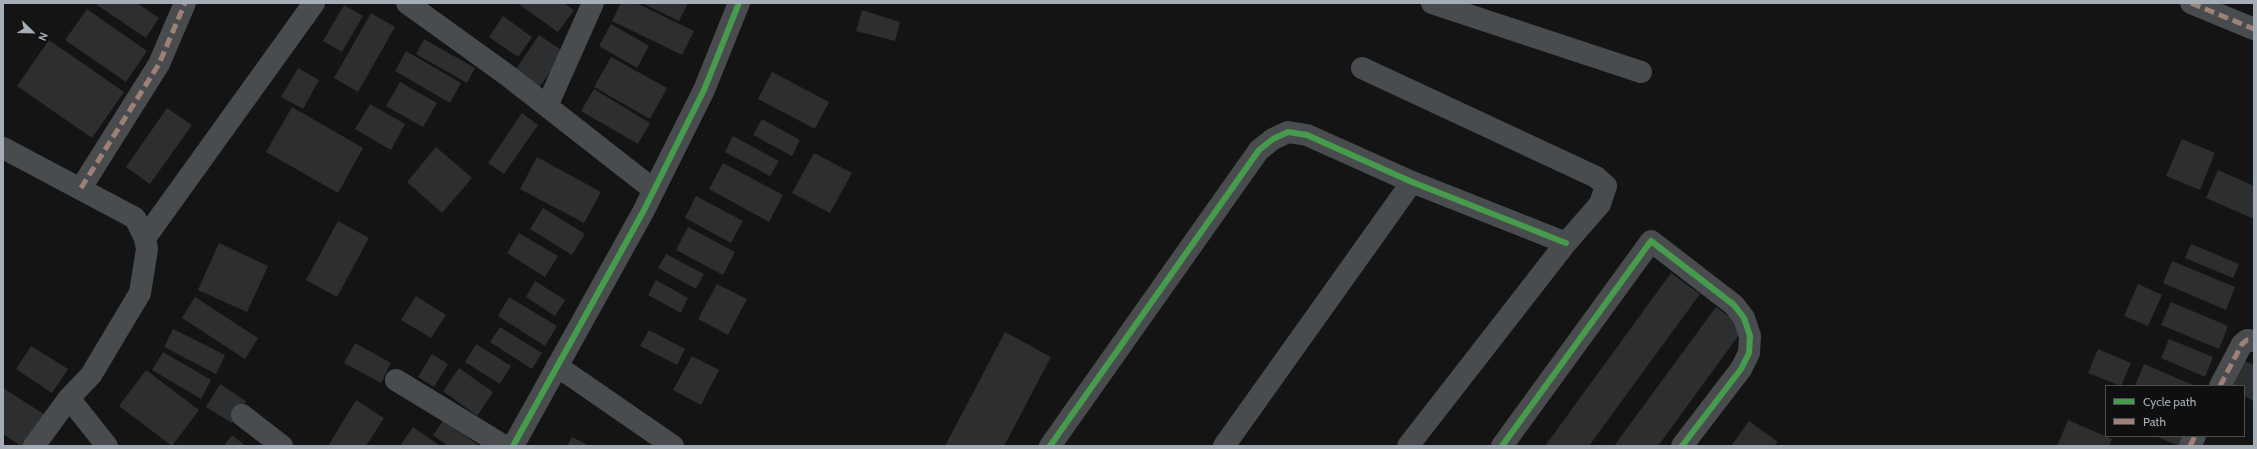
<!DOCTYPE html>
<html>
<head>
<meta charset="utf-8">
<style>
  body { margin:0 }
  #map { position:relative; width:2257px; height:449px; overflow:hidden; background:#141415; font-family:Cabin,sans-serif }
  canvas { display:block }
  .frame { position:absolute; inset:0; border:4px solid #a5aeb6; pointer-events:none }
  .legend { position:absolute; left:2105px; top:385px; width:140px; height:52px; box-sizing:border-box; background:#0f0f10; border:1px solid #4b4f52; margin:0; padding:5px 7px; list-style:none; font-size:12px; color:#a5aeb6 }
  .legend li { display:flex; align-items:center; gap:8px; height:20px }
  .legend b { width:20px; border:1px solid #4b4f52 }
  .north { position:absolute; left:12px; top:12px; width:40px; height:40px; -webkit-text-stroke:3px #0f0f10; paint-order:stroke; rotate:113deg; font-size:11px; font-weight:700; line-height:16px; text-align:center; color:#a5aeb6 }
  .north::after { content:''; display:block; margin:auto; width:14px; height:18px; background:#a5aeb6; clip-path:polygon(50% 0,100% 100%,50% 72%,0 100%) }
</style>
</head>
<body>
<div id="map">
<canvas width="2257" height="449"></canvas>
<div class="frame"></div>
<ul class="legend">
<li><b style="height:5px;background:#469c4c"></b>Cycle path</li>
<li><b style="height:5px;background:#9e8076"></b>Path</li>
</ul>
<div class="north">N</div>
</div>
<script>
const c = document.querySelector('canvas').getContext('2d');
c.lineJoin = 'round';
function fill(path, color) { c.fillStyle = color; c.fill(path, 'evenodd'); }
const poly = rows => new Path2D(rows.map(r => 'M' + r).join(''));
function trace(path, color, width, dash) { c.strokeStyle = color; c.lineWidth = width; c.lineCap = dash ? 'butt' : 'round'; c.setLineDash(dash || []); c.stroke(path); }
fill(poly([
  [98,3,137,3,159,18,146,38,97,5],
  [517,3,564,3,574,10,558,32],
  [621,3,636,3,694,31,682,55,612,21],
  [642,3,688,3,679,21],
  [344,5,363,16,342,52,323,41],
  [87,9,147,51,126,82,65,40],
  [862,10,900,22,895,41,856,31],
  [371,13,395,27,358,92,334,78],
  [503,16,532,37,518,57,489,37],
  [611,24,649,46,637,68,599,46],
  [539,35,564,52,538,89,514,72],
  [424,39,475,68,467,83,416,54],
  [49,40,124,92,92,138,17,86],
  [406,51,461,83,450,103,395,71],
  [611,57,667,88,650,119,594,87],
  [298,68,319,80,303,109,281,97],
  [772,72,829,102,815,129,758,99],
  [400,82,437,103,423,127,386,106],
  [594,89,650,123,638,144,581,111],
  [370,104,405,124,391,150,355,129],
  [292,107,363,148,338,193,266,152],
  [167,108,192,125,150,184,126,167],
  [522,113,538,125,504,174,488,163],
  [762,119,800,140,792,156,753,135],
  [733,136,779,161,770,176,725,152],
  [2182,139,2215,153,2200,190,2166,176],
  [436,147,472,178,442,213,407,182],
  [814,153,852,173,830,213,792,193],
  [537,157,601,192,584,223,520,189],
  [723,163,783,195,769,222,709,189],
  [2218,170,2254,186,2254,219,2206,198],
  [696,196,743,221,731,243,685,218],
  [543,208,585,234,572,255,530,229],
  [338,221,369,238,337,297,306,280],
  [688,227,735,252,723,275,676,250],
  [519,233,558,256,545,277,507,253],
  [219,243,268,266,247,312,198,290],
  [2191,244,2239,264,2233,278,2185,258],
  [666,254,704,274,696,289,658,268],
  [2172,261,2235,287,2226,310,2163,283],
  [1671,273,1700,294,1656,354,1589,446,1545,446],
  [656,280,688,298,681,313,648,295],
  [535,281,565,300,555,316,526,297],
  [717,284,747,299,728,335,698,319],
  [2138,284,2162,295,2148,326,2124,316],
  [416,296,446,315,431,338,401,320],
  [195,297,258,338,245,359,182,318],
  [509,297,557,326,545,346,498,316],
  [2171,302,2228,326,2219,349,2161,325],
  [1716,307,1744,328,1658,446,1614,446],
  [500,327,542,353,532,369,490,342],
  [173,329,225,355,216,374,164,347],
  [649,330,685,349,677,365,640,346],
  [1005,332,1051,357,1004,446,945,446],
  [2169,339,2213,357,2205,377,2161,358],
  [355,343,391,363,381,383,344,363],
  [476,344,511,366,500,384,465,362],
  [31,346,68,369,52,393,16,369],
  [2098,349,2131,363,2121,386,2088,373],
  [163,352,211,380,201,399,152,370],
  [432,354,448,364,434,387,418,377],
  [692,356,719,370,701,405,673,390],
  [2239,359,2254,365,2254,401,2244,396,2244,386,2228,386],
  [2144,364,2195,386,2135,386],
  [459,368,493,392,477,416,443,391],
  [146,370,199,410,172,446,119,406],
  [220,384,246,401,232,423,206,407],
  [3,388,50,418,33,446,21,446,3,434],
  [356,400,384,418,366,446,328,446],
  [2068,420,2112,439,2109,446,2057,446],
  [443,421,480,446,448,446,433,435],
  [1749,421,1778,442,1774,446,1731,446],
  [413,427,440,446,400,446],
  [232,435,246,446,224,446],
  [2155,436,2188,436,2184,446,2179,446],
  [572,437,590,446,567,446]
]), '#2d2e2f');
trace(poly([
  [407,3,507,75,654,190],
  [1432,3,1641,72],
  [2191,3,2254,29],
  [1362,68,1596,177,1606,186,1600,204,1566,243,1408,446],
  [547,106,593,3],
  [3,148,135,218,145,238,147,249,140,293,91,375,69,398,34,446],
  [81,188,159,64,185,3],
  [145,238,314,3],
  [557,366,673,446],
  [396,380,504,446],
  [2220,386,2242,344,2247,340,2254,341],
  [69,398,107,446],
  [242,415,282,446],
  [513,446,643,212,704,90,739,3],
  [1050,446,1259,150,1273,139,1288,132,1307,135,1412,182,1566,243],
  [1224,446,1412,182],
  [1502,446,1651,241,1734,305,1744,318,1750,336,1749,353,1741,369,1682,446],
  [2190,446,2195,436]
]), '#494c4e', 22);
trace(poly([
  [2191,3,2254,29],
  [81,188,159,64,185,3],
  [2220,386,2242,344,2247,340,2254,341],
  [2190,446,2195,436]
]), '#9e8076', 5, [10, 5]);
trace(poly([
  [513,446,643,212,704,90,739,3],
  [1050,446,1259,150,1273,139,1288,132,1307,135,1412,182,1566,243],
  [1502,446,1651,241,1734,305,1744,318,1750,336,1749,353,1741,369,1682,446]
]), '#469c4c', 6);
</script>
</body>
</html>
